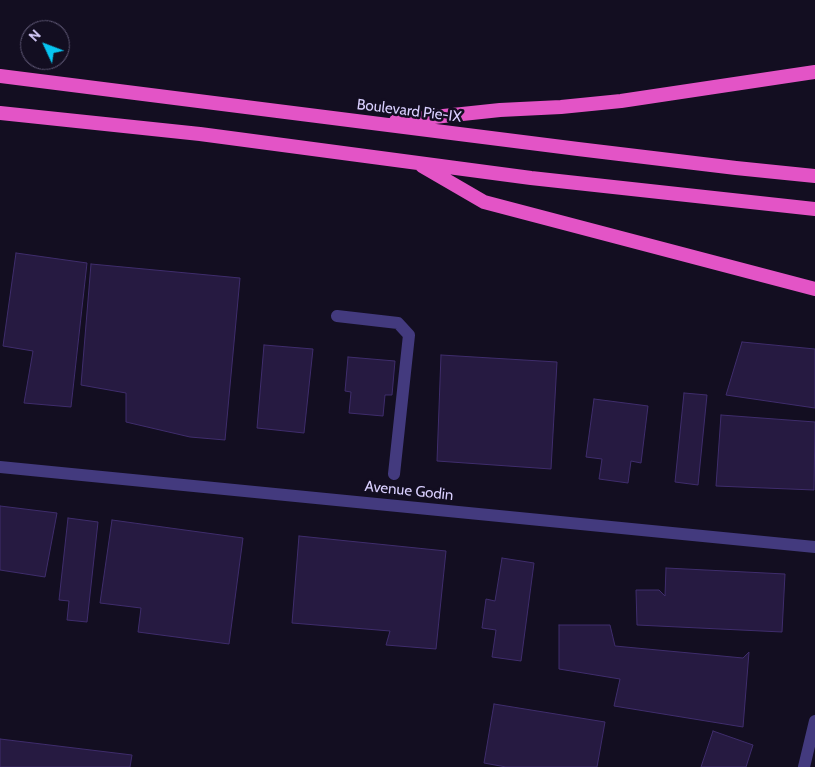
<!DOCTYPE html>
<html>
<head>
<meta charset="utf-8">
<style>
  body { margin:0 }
  #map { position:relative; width:815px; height:767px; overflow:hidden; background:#130e21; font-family:Cabin,sans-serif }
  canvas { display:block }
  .north { position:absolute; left:20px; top:20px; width:50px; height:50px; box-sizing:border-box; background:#130e21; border:1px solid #625b79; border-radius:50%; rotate:313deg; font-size:14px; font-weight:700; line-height:20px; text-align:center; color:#d9cffe }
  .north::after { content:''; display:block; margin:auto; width:18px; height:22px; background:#07c5f1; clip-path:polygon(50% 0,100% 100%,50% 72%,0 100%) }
</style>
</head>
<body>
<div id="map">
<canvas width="815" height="767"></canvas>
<div class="north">N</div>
</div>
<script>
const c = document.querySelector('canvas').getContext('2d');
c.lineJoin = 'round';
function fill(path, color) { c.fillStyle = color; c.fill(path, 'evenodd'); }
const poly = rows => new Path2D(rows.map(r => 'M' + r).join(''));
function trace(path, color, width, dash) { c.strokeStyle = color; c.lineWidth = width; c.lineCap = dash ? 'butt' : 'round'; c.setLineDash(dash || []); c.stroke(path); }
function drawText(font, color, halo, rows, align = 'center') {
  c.font = font + ' Cabin,sans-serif'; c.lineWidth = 5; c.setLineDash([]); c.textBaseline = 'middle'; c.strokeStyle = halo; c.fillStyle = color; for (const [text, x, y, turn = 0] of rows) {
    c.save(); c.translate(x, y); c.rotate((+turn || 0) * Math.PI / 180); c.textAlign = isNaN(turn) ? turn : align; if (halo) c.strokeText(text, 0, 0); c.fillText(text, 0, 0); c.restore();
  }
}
const building = poly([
  [16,253,87,263,71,407,24,403,33,351,3,346,16,253],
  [91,264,240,278,225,440,190,437,126,422,126,393,81,385,91,264],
  [742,342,815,349,815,408,726,395,742,342],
  [264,345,313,349,304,433,257,428,264,345],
  [441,355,557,362,551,469,437,461,441,355],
  [348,357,395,361,392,395,385,395,383,416,349,413,351,392,345,391,348,357],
  [684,393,707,395,698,485,675,482,684,393],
  [594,399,648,406,641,463,631,461,628,483,599,479,602,459,586,457,594,399],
  [721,415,815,422,814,490,716,486,721,415],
  [0,506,57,513,45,577,0,570,0,506],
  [68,518,98,522,87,622,67,620,69,601,59,600,68,518],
  [112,520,243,538,229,644,138,632,141,608,100,603,112,520],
  [299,536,446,551,436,649,386,645,390,631,292,623,299,536],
  [502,558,534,563,521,661,492,657,496,630,482,628,486,599,495,601,502,558],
  [666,568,785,574,782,632,637,625,636,590,659,590,665,596,666,568],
  [559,625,610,625,615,646,743,658,749,652,743,727,614,706,620,679,559,669,559,625],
  [494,704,605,722,597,767,506,767,484,763,494,704],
  [713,731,753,745,746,767,701,767,713,731],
  [0,739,132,755,130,767,0,767,0,739]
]);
fill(building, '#261a41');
trace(building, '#3f2d6c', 1);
trace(poly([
  [337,316,398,323,409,335,394,474],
  [0,467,815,547]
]), '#433a7e', 12);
trace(poly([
  [804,767,815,721]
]), '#433a7e', 12);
trace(poly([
  [0,76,578,149,736,168,815,176],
  [0,113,200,134,531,178,815,209],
  [396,121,500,110,561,107,621,101,815,72],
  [422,166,484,202,815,289]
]), '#e354c6', 14);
drawText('15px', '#d9cffe', '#130e21', [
  ["Boulevard Pie-IX",409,111,7],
  ["Avenue Godin",409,491,6]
]);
</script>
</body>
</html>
